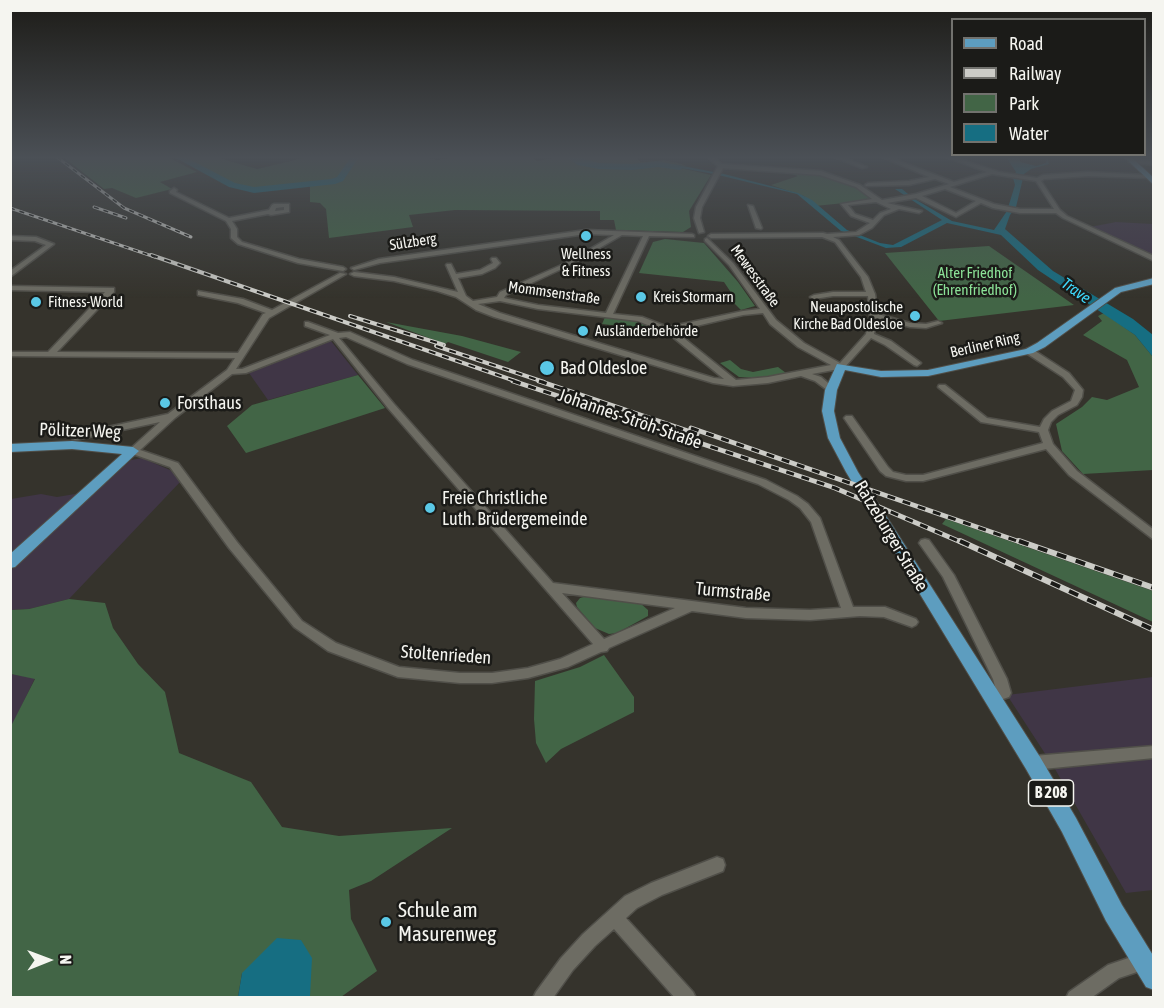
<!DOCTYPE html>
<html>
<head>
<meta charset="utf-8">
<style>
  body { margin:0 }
  #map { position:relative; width:1164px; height:1008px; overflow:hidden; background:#35332c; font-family:"Asap Condensed",sans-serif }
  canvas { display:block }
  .frame { position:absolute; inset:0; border:12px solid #f5f5f0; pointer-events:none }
  .legend { position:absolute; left:951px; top:18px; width:195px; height:138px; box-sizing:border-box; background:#1b1b18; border:2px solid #72726e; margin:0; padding:8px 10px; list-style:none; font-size:18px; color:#f5f5f0 }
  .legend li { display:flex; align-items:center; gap:12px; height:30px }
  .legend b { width:30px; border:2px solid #72726e }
  .north { position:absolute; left:18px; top:930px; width:60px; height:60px; -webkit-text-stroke:4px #1b1b18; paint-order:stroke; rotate:89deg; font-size:16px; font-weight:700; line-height:24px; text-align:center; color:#f5f5f0 }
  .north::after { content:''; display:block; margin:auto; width:21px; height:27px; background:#f5f5f0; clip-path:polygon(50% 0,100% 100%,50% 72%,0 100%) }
</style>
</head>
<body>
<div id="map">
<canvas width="1164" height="1008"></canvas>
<div class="frame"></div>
<ul class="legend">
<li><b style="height:8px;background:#5d9dbf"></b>Road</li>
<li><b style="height:8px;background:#ccccc7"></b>Railway</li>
<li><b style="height:16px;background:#426546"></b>Park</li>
<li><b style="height:16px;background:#166e82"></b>Water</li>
</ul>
<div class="north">N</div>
</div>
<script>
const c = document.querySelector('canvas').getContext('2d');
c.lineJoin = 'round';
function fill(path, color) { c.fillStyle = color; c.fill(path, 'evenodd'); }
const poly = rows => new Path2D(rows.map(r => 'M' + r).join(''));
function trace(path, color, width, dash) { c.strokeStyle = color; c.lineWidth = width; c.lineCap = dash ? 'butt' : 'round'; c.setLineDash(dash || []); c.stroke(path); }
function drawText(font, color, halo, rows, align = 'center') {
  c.font = font + ' "Asap Condensed",sans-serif'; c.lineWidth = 5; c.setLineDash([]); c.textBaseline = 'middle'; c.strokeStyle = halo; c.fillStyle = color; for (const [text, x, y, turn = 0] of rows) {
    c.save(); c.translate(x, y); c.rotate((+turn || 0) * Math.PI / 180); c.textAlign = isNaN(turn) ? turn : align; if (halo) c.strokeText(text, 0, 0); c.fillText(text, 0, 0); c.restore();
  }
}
fill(poly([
  [1116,222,1153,224,1153,256,1090,227],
  [331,341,358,375,268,400,249,373],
  [142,458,170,470,181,481,69,599,29,609,11,610,11,570,131,460],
  [81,493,11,552,11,499,41,494,57,497],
  [11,674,35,678,11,728],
  [1153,677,1153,890,1126,893,1055,769,1007,695]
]), '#403646');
fill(poly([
  [63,157,168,157,197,172,160,182,172,189,136,198,112,188,104,189],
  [178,157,216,157,257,169,307,157,422,157,437,160,459,157,531,157,537,161,560,157,635,157,641,162,664,160,682,164,686,166,659,163,711,175,689,211,691,227,683,232,616,230,614,220,600,220,600,211,455,210,409,215,413,227,329,238,326,209,320,203,310,202,310,185,262,189,242,188],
  [817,173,856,187,874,200,815,206,804,196,771,185,798,176,791,174],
  [665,239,704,243,738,282,755,306,741,310,730,299,730,291,724,282,639,273,653,242],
  [989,246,1074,305,939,321,885,253],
  [1104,313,1135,335,1153,357,1153,470,1083,474,1062,451,1056,424,1082,407,1092,397,1107,400,1139,387,1127,360,1083,335,1102,321,1098,316],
  [605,317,638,321,653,328,644,333,635,335,619,326,602,324],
  [386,322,462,336,521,352,508,362,448,342,445,344],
  [730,360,741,369,753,372,778,367,786,373,759,378,739,377,720,363],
  [358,375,385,408,246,453,227,426,252,405],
  [946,519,1153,591,1153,622,942,524],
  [587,596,640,603,648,610,648,616,617,633,609,634,595,628,577,607,576,603,580,598],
  [69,599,105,603,113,628,138,664,165,692,179,753,251,782,282,827,339,836,452,828,371,881,349,890,351,919,377,971,341,997,309,997,310,996,242,973,238,997,11,997,10,728,35,679,11,674,11,610,29,609],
  [604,655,634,697,634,712,561,749,546,763,536,743,534,719,535,681,580,667]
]), '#426546');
fill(poly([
  [1006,157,1018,157,1021,162,1036,166,1046,163,1047,157,1049,164,1031,169,1024,174,1016,207,1010,215,1005,229,1053,271,1133,319,1153,335,1153,357,1135,335,1038,270,1001,235,947,223,901,247,886,248,841,231,797,194,714,174,658,164,673,164,724,174,798,193,812,200,847,230,880,243,893,245,942,220,895,189,902,189,913,198,952,221,994,230,1007,211,1015,185,1013,178,1016,172],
  [277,938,301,940,312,958,310,996,238,997,242,973]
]), '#166e82');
fill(poly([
  [174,157,185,157,235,183,254,187,331,179,337,177,351,157,359,157,343,181,335,184,254,193,229,187,174,157],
  [566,157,577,157,599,163,632,164,658,161,684,167,680,170,658,167,632,170,599,169,578,165,566,157]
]), '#166e82');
const minor = poly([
  [707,157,713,157,722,164,821,171,860,185,882,200,916,194,949,184,935,179,909,185,866,186,865,185,868,183,909,181,929,177,882,157,889,157,954,182,987,172,946,157,954,157,999,172,1037,178,1043,175,1088,172,1148,175,1150,176,1150,178,1088,176,1044,179,1041,181,1060,210,1067,216,1154,256,1154,261,1063,218,1056,213,1020,213,993,208,981,203,956,217,916,198,887,203,922,211,919,213,899,209,884,215,872,228,859,235,833,237,839,240,868,277,875,294,878,314,910,323,926,324,938,321,942,323,926,328,910,327,877,318,874,334,891,341,921,363,917,366,914,365,885,345,871,338,844,368,812,374,821,377,834,388,834,392,831,393,815,381,801,376,768,383,733,386,713,383,494,317,476,310,456,297,437,291,394,281,354,276,350,274,354,272,394,277,458,292,446,265,447,264,451,264,456,274,480,270,493,263,491,259,492,258,496,258,500,263,495,268,482,274,458,278,466,296,473,301,497,297,500,292,566,263,614,235,586,234,380,263,354,270,351,268,379,259,586,230,692,234,694,235,694,237,649,236,613,314,642,317,668,327,743,311,760,309,729,265,705,241,705,239,707,238,733,263,776,320,804,343,840,363,866,334,870,315,868,296,833,296,814,299,810,297,814,295,833,292,866,292,861,277,835,242,822,237,711,238,708,236,711,234,823,233,827,234,856,232,870,223,851,216,841,204,872,199,856,187,820,175,723,168,702,207,700,218,704,232,699,233,694,218,696,207,718,166,707,157],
  [992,174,1036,181,1054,209,1020,209,994,204,950,187,992,174],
  [945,189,976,201,956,213,922,196,945,189],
  [876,202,891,209,880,213,873,220,855,214,848,205,876,202],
  [622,235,643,236,606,313,538,305,504,298,506,295,570,265,622,235],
  [500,301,538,309,638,321,669,334,724,379,714,378,500,313,478,304,500,301],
  [763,313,770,324,798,347,831,365,768,377,736,380,675,331,743,315,763,313],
  [834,157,842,157,867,167,862,168,834,157],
  [1131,159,1154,161,1154,165,1129,162,1131,159],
  [174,188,177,190,176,192,229,218,269,210,272,205,274,204,289,204,289,212,271,215,268,214,232,221,237,229,237,237,242,242,299,259,343,267,346,269,343,271,298,263,238,244,231,238,231,229,226,221,170,193,170,191,174,188],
  [284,207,284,210,275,211,276,208,284,207],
  [748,205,753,206,762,228,761,229,756,228,748,205],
  [10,236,36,237,54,244,10,277,10,271,46,245,35,241,10,240,10,236],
  [340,273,346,274,269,318,236,369,242,369,330,335,305,326,305,322,308,322,338,333,350,332,413,360,766,480,797,496,808,504,820,518,853,607,885,607,916,619,918,622,916,625,912,627,884,617,860,616,810,620,746,618,692,611,609,648,607,651,601,652,568,667,528,678,492,683,460,683,398,677,328,651,294,627,229,548,170,467,130,453,128,451,130,449,160,422,75,440,70,437,75,434,168,414,227,370,235,358,10,356,10,352,48,352,105,292,10,290,10,286,114,288,114,292,57,352,238,353,263,314,266,313,238,303,198,295,198,291,243,299,272,310,340,273],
  [346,337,407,364,758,484,789,500,800,508,811,522,841,608,810,610,746,608,553,583,394,404,339,338,346,337],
  [333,339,388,408,593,644,560,659,528,668,492,673,460,673,399,667,336,643,302,621,237,542,178,463,140,450,175,418,232,374,246,373,333,339],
  [562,593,675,608,604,639,562,593],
  [1026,349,1032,349,1069,373,1083,390,1082,397,1077,405,1058,415,1051,422,1048,430,1053,444,1077,471,1154,530,1154,540,1069,475,1046,449,923,481,906,481,886,476,880,471,844,418,846,416,852,416,888,467,893,472,906,475,923,475,1043,443,1039,432,981,422,938,387,939,385,945,385,987,418,1040,427,1044,419,1052,411,1071,401,1075,390,1063,377,1026,353,1026,349],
  [925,539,929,540,954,575,1007,679,1011,693,1009,697,991,703,986,701,984,697,986,693,996,690,993,679,943,577,919,543,921,540,925,539],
  [1154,746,1154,758,1033,770,1028,768,1026,763,1028,758,1033,756,1154,746],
  [717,857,723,859,725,865,723,871,662,895,637,908,626,918,693,992,696,998,675,998,614,929,595,946,573,970,553,998,533,998,536,992,561,958,583,934,625,896,651,883,717,857],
  [1143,953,1149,956,1152,962,1149,968,1119,978,1091,998,1066,998,1069,992,1108,965,1143,953]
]);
const major = poly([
  [1124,157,1131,157,1154,178,1154,185,1124,157],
  [1154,278,1154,284,1121,292,1045,347,1033,353,928,376,881,377,845,370,837,390,834,411,840,438,858,472,1040,757,1076,818,1122,905,1154,957,1154,990,1146,987,1106,921,1062,832,1026,769,846,472,828,438,822,411,825,390,837,364,881,371,928,370,1026,349,1037,343,1115,288,1154,278],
  [72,441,133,447,139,451,15,567,10,568,10,554,122,454,72,449,10,452,10,444,72,441]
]);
trace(minor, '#504f49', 3);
trace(major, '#504f49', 2);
fill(minor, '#6d6c63');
fill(major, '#5d9dbf');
const railFar3 = poly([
  [57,157,124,208,191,237],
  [94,207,126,218],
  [10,208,155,257]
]);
const railFar2 = poly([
  [151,255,518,382],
  [350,316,444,345],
  [436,346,544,382]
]);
const railFar1 = poly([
  [513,381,835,488,963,543],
  [539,381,697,434],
  [691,428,1023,543]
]);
const rail = poly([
  [960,541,1154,630],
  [1019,541,1154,588]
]);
trace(railFar3, '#ccccc7', 3);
trace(railFar2, '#ccccc7', 4);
trace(railFar1, '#ccccc7', 5);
trace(rail, '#ccccc7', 6);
trace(railFar3, '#1b1b18', 1.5, [5]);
trace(railFar2, '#1b1b18', 2, [7]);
trace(railFar1, '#1b1b18', 3, [8]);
trace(rail, '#1b1b18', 4, [10]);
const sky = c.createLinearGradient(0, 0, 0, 298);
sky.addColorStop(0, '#1d1c18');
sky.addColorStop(0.53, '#4b5056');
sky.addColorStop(1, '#4b505600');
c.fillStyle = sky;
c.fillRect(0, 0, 1164, 298);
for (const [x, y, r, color] of [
  [586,236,6,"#5ac8e6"],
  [641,297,6,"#5ac8e6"],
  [36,302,6,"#5ac8e6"],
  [915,316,6,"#5ac8e6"],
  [583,331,6,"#5ac8e6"],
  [547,368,8,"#5ac8e6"],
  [165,403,6,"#5ac8e6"],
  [430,508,6,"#5ac8e6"],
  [386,922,6,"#5ac8e6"]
]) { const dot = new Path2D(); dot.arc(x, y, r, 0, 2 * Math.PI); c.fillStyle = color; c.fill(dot); trace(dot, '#1b1b18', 2); }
drawText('15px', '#f5f5f0', '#1b1b18', [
  ["Sülzberg",413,242,-9],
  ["Mewesstraße",755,276,54],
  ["Mommsenstraße",554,293,8],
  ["Berliner Ring",985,345,-13]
]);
drawText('15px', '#f5f5f0', '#1b1b18', [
  ["Wellness",586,254,"center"],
  ["& Fitness",586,271,"center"],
  ["Kreis Stormarn",653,297],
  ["Fitness-World",48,302],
  ["Neuapostolische",903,307,"right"],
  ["Kirche Bad Oldesloe",903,324,"right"],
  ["Ausländerbehörde",595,331]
], 'left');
drawText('15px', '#8be297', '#1b1b18', [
  ["Alter Friedhof",975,273],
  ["(Ehrenfriedhof)",975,290]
]);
drawText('italic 16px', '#3ed9fd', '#1b1b18', [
  ["Trave",1076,291,35]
]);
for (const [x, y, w] of [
  [1051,793,45]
]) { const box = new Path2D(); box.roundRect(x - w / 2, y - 13, w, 26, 4.5); c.fillStyle = '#1b1b18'; c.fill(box); trace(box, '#f5f5f0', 1.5); }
drawText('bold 16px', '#f5f5f0', null, [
  ["B 208",1051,793]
]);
drawText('18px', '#f5f5f0', '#1b1b18', [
  ["Bad Oldesloe",560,368],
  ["Forsthaus",177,403],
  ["Freie Christliche",442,498],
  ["Luth. Brüdergemeinde",442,519]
], 'left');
drawText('18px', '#f5f5f0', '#1b1b18', [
  ["Johannes-Ströh-Straße",630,419,19],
  ["Pölitzer Weg",80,431,2],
  ["Ratzeburger Straße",891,536,59],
  ["Turmstraße",733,592,5],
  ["Stoltenrieden",446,655,4]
]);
drawText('21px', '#f5f5f0', '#1b1b18', [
  ["Schule am",398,910],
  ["Masurenweg",398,934]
], 'left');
</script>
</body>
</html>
